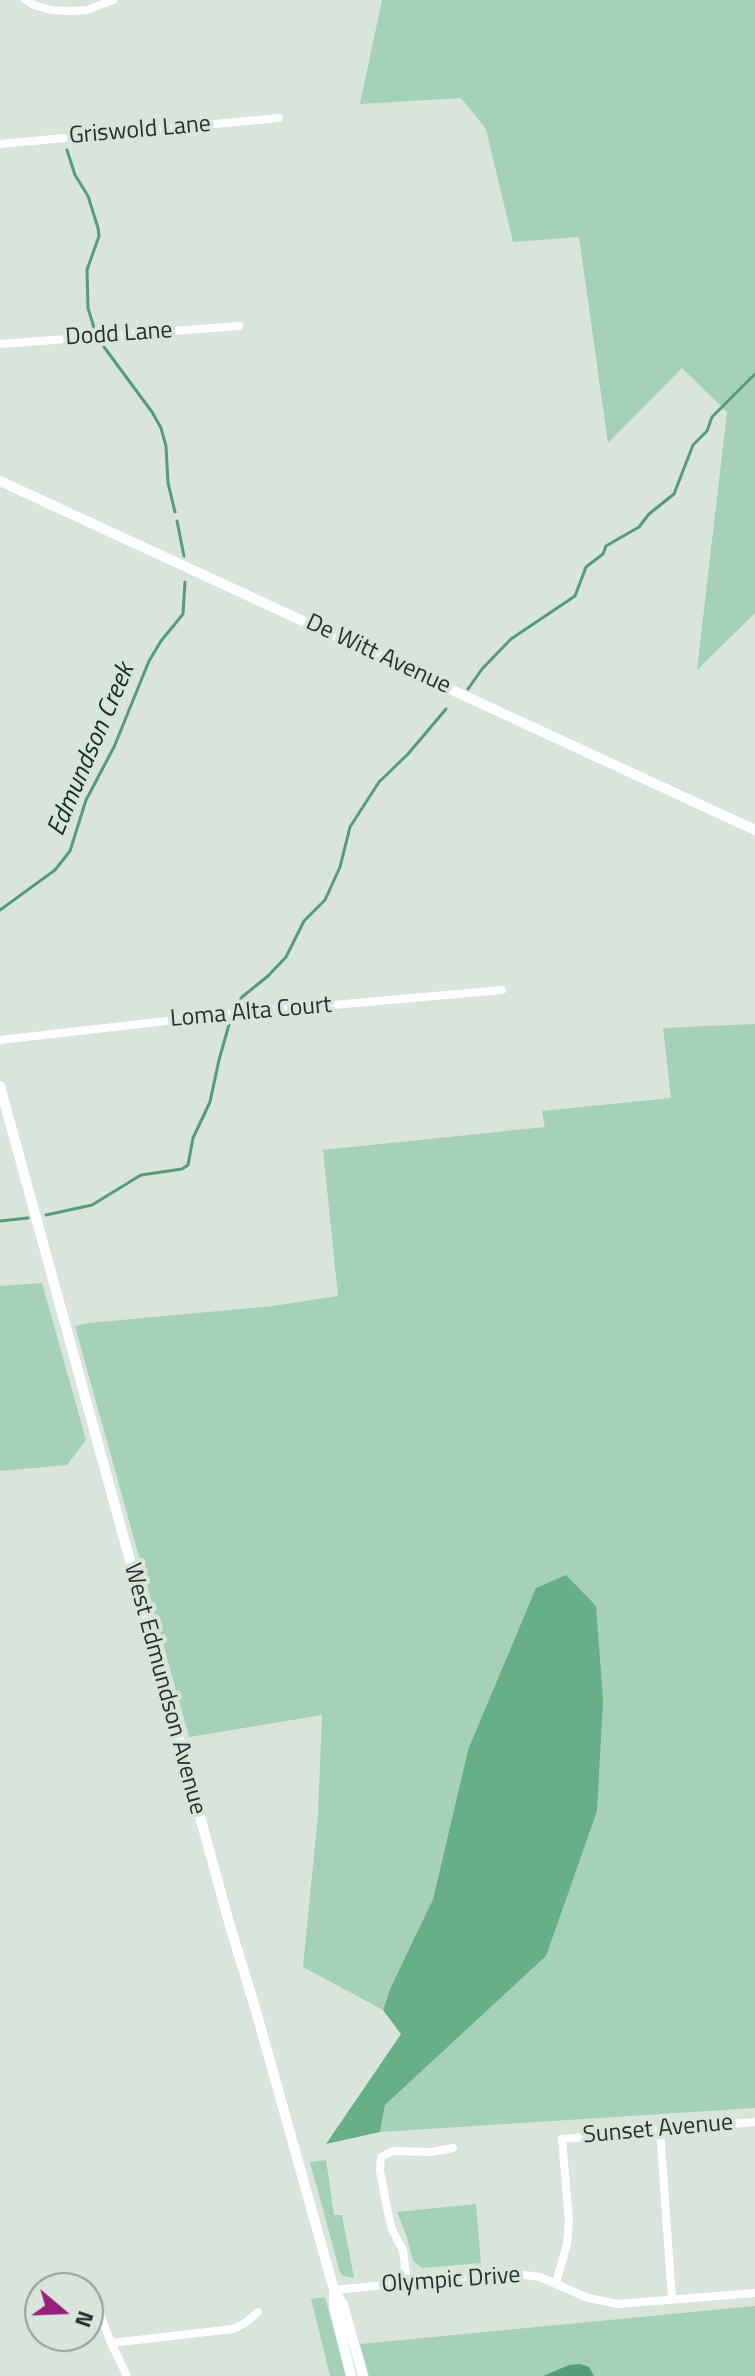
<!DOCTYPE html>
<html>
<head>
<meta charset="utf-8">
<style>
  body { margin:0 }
  #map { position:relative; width:755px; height:2376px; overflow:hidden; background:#d9e4dd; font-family:"Titillium Web",sans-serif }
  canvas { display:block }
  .north { position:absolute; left:24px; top:2272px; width:80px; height:80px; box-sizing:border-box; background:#d9e4dd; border:2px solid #949c97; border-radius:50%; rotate:109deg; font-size:22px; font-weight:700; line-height:32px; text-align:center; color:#2c302d }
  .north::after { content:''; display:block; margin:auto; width:28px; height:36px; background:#97207b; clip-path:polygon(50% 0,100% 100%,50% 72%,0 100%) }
</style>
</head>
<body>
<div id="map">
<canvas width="755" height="2376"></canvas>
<div class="north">N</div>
</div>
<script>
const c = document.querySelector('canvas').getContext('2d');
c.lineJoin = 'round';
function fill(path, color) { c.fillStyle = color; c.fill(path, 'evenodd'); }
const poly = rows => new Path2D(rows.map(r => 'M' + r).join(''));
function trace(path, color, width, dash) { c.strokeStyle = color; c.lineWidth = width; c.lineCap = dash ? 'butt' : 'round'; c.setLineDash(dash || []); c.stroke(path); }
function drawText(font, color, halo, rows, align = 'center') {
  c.font = font + ' "Titillium Web",sans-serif'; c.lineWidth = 8; c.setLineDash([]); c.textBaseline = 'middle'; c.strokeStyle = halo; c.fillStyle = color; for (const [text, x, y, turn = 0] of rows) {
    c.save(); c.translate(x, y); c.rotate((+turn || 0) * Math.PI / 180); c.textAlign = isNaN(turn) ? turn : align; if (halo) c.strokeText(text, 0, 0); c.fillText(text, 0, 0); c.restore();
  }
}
fill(poly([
  [382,0,755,0,755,613,697,670,727,412,682,368,608,443,579,237,513,242,486,129,461,98,360,104],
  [755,1024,755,2108,380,2132,385,2105,546,1956,468,1750,433,1899,390,1989,383,2010,303,1967,318,1815,322,1715,189,1737,75,1326,89,1323,273,1306,338,1296,323,1150,545,1127,542,1111,671,1098,663,1028],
  [42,1283,86,1440,67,1465,0,1471,0,1286],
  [326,2160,334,2215,342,2215,354,2278,343,2276,340,2272,310,2162],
  [476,2204,481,2263,422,2268,413,2261,407,2237,397,2212],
  [325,2297,346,2376,330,2376,311,2299],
  [755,2306,755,2376,369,2376,360,2344]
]), '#a4d1b7');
fill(poly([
  [566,1575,596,1606,603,1700,597,1811,546,1956,385,2105,380,2132,326,2144,401,2034,383,2010,390,1989,433,1899,468,1750,536,1588]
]), '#67af88');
fill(poly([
  [580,2364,589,2367,594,2376,543,2376,569,2365]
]), '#559d78');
trace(poly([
  [67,150,75,175,88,196,98,228,99,236,87,270,88,308,95,331],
  [104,347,152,412,161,428,166,446,168,483,175,512],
  [177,521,184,556],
  [468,689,482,669,511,639,575,596,586,567,603,554,606,546,639,527,649,514,674,494,693,445,707,431,712,417,755,374],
  [0,910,55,870,70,851,86,800,114,747,149,661,161,641,183,614,185,582],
  [233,1010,242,997,268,976,286,957,304,921,325,900,340,867,350,827,379,782,408,754,446,709],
  [46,1215,92,1205,141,1175,182,1169,188,1165,193,1138,210,1102,219,1060,230,1021],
  [0,1221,28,1218]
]), '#559d78', 3);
trace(poly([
  [26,0,34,5,51,10,71,11,87,10,113,0],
  [0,144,279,118],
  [0,344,239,326],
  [0,1040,210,1016,502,990],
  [660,2130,672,2299],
  [407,2282,403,2250,392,2230,388,2213,380,2171,381,2157,393,2151,431,2152,453,2148],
  [556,2283,567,2244,569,2222,562,2139,755,2122],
  [334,2290,508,2273,540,2277,588,2298,618,2304,755,2293],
  [95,2301,111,2343,127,2376],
  [111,2343,233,2329,245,2323,258,2312]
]), '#fff', 8);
trace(poly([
  [0,481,755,830],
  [0,1086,230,1926,256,2011,334,2290,343,2305,363,2376],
  [334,2292,334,2307,351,2376]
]), '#fff', 10);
drawText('24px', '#2c302d', '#d9e4dd', [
  ["Griswold Lane",140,131,-5],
  ["Dodd Lane",119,335,-4],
  ["De Witt Avenue",378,655,25],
  ["Loma Alta Court",251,1013,-5],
  ["West Edmundson Avenue",164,1689,75],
  ["Sunset Avenue",658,2130,-5],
  ["Olympic Drive",451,2281,-4]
]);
drawText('italic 26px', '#103120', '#d9e4dd', [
  ["Edmundson Creek",92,750,-67]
]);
</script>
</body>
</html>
